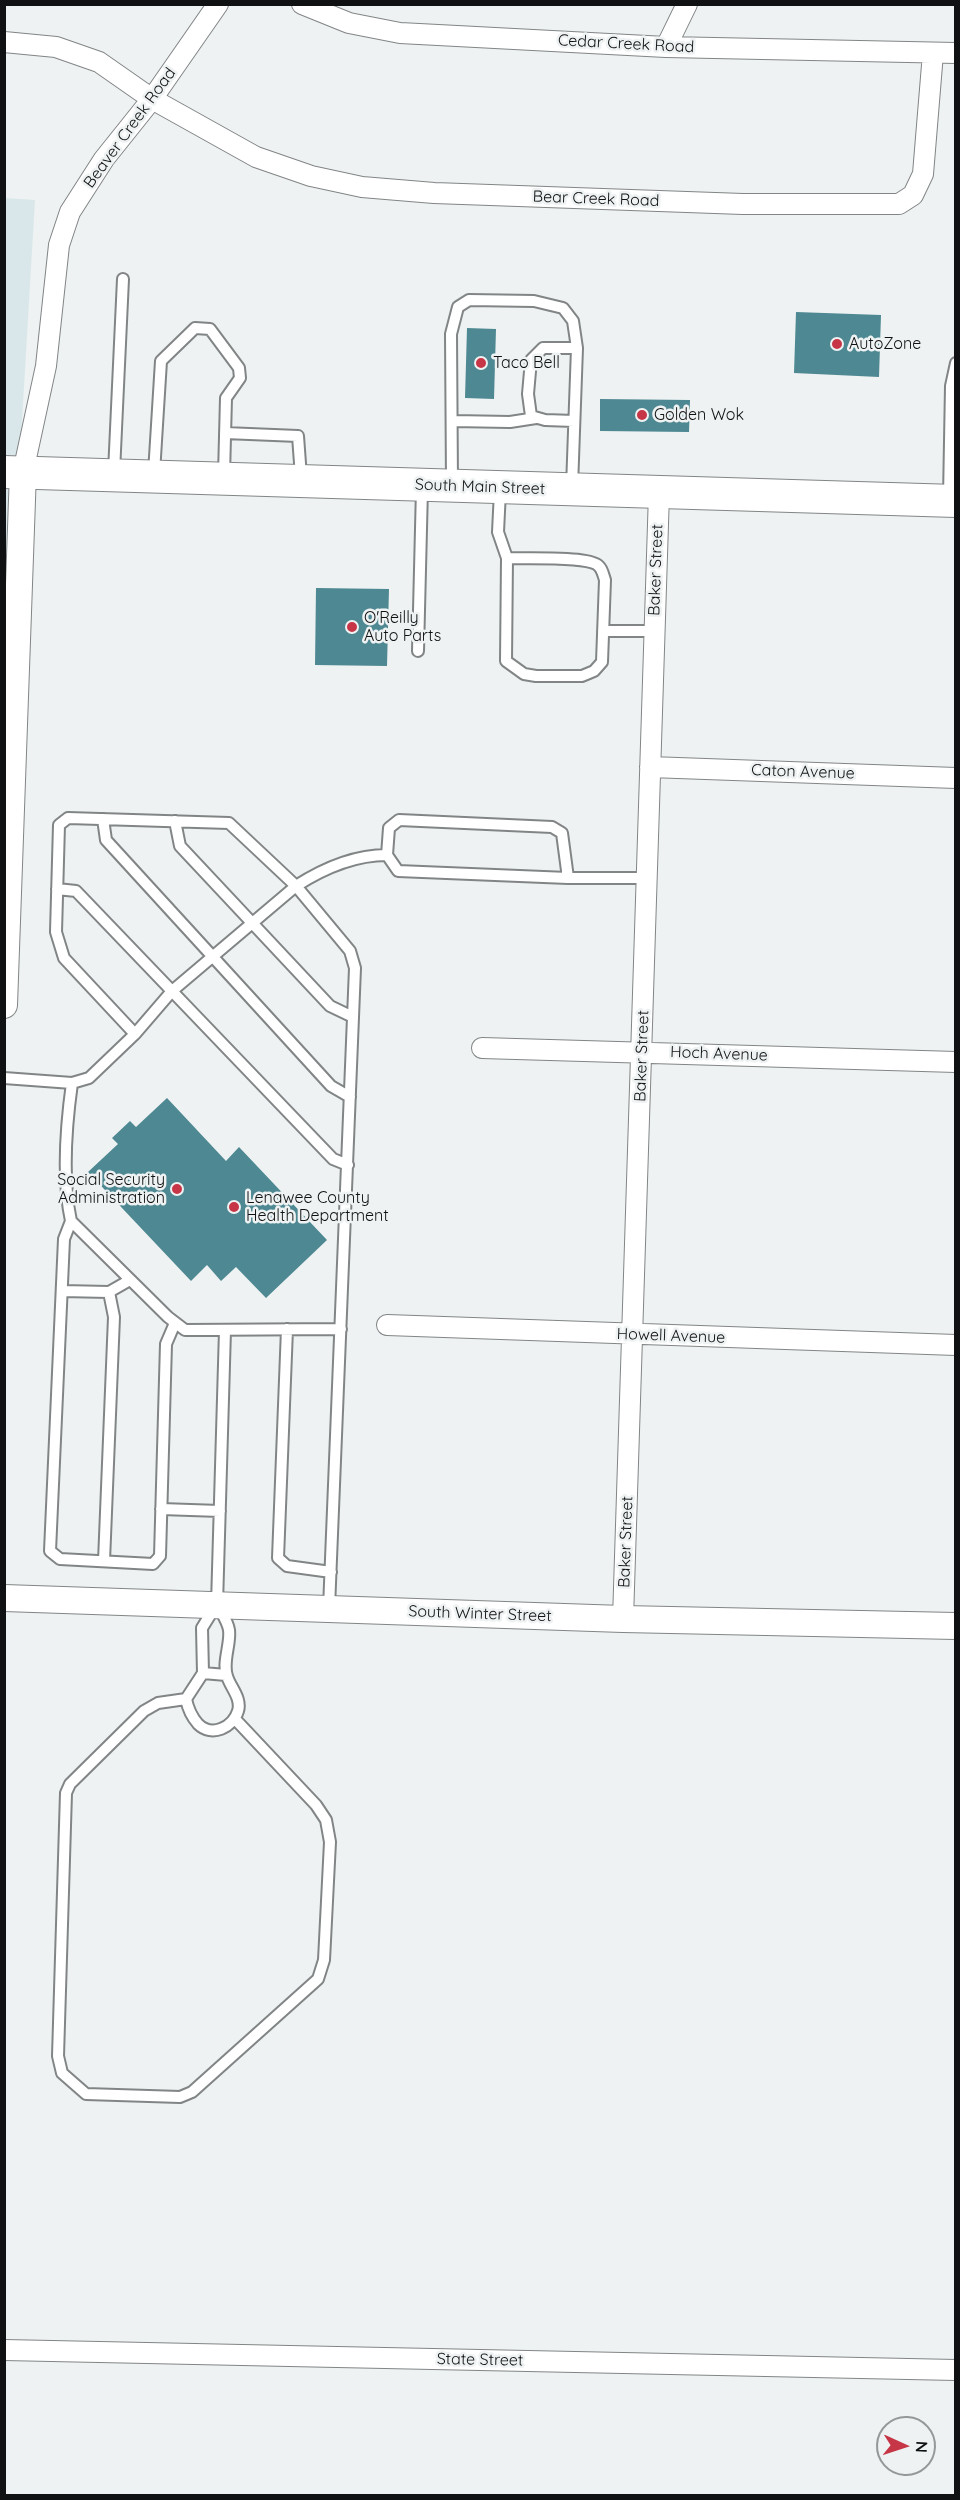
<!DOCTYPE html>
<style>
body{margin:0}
#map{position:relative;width:960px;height:2500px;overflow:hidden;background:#eef2f2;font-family:Quicksand,sans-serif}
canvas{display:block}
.frame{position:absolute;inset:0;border:6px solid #101112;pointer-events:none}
.north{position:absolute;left:876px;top:2416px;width:60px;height:60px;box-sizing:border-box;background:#eef2f2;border:2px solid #959898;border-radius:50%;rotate:93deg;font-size:16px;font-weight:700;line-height:24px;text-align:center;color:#101112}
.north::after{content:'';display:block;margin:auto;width:21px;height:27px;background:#c63647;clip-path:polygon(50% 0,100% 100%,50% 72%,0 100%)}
</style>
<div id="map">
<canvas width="960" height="2500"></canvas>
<div class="frame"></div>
<div class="north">N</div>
</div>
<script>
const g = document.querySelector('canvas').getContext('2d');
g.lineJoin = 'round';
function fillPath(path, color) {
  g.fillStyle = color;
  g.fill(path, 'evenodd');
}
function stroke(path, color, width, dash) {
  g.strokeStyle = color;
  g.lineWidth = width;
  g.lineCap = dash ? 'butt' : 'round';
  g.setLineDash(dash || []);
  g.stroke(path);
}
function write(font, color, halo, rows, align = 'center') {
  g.font = font + ' Quicksand,sans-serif';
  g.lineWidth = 5;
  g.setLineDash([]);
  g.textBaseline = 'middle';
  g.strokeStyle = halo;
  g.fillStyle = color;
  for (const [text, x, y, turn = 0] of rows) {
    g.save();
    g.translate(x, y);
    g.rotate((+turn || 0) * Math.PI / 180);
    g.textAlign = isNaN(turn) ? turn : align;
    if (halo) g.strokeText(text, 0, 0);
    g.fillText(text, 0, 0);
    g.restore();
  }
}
fillPath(new Path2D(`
 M5,198L35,200L5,710Z`), '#dae7ea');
fillPath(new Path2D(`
 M796,312L881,315L879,377L794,373Z
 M467,328L496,329L494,399L465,398Z
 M600,399L690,400L689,432L600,431Z
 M316,588L389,589L387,666L315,665Z
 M167,1098L226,1161L239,1147L327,1240L266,1298L236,1267L221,1281L207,1265L191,1281L88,1172L118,1144L112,1138L130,1121L136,1127Z`), '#4e8892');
const service = new Path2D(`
 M453,421L510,422L536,418
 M574,421L545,420L531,416L528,394L531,360L543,348H577
 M225,433L298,436L301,477
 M114,472L123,279
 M154,473L161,361L195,328L210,329L239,368L240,378L226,398L224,475
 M452,483L451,334L458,307L469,300L534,301L563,308L573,321L577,348L572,487
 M500,491L498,532L507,558L506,661L524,674L536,676H582L594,671L602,662L605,580C603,574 602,567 596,564C582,556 525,559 507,558
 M949,497L951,386L956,363
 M603,631H654
 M418,651L422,488
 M103,819L106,840L331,1086L350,1097
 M175,821L180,846L330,1006L353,1017
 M387,855L389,828L399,820L552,827L562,833L568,878
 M57,889L76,891L333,1159L348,1165
 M135,1034L64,958L56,932L59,825L68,818L229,823L296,886L350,951L355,968L329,1608
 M4,1078L72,1083L89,1078L135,1034L172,991L296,886C324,868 354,855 387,855L398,871L568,878H647
 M72,1083C66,1126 62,1179 71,1221L168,1317L185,1330L341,1329
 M71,1221L64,1239L50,1551L60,1559L153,1564L160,1556L166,1344L175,1323
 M62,1291L109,1292L130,1280
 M287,1329L278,1558L287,1566L331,1572
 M161,1509L220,1511
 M104,1561L114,1317L109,1292
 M215,1607L202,1628L203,1673L186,1699C188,1709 191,1716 198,1724C212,1738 233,1727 238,1711C242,1698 230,1687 227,1676C222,1662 231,1644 229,1630C228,1622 221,1612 217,1604L225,1330
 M203,1673L226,1675
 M186,1699L158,1703L144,1711L70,1784L66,1793L58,2056L62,2073L86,2094L180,2097L192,2092L318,1979L324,1960L330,1842L326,1820L316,1805L235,1719`);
const minor = new Path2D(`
 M302,4L349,23L400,33L666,47L956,53
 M4,42L56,47L99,62L152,99L256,157L311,176L362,187L434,193L743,204H899L913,195L923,174L933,53
 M666,47L687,4
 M23,472L46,366L59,245L70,212L104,159L152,99L218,4
 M650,767L956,778
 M482,1048L956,1062
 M387,1325L956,1345
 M623,1619L659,493
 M4,2350L956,2370`);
const tertiary = new Path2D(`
 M4,1005L23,472
 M4,1598L623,1619L956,1626`);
const primary = new Path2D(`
 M4,472L956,501`);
stroke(service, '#828586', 14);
stroke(minor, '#828586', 22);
stroke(tertiary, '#828586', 28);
stroke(primary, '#828586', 34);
stroke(service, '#fff', 10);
stroke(minor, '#fff', 20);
stroke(tertiary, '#fff', 26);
stroke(primary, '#fff', 32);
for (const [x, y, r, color] of [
 [837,344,6,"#c63647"],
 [481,363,6,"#c63647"],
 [642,415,6,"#c63647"],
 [352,627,6,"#c63647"],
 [177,1189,6,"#c63647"],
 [234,1207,6,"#c63647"]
]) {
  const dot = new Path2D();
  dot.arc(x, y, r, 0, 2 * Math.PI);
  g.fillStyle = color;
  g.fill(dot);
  stroke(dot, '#eef2f2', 2);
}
write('16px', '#101112', '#eef2f2', [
 ["Cedar Creek Road",626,44,3],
 ["Beaver Creek Road",130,128,-54],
 ["Bear Creek Road",596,199,2],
 ["South Main Street",480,487,2],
 ["Baker Street",656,570,-88],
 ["Caton Avenue",803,772,2],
 ["Hoch Avenue",719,1054,2],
 ["Baker Street",642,1056,-88],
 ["Howell Avenue",671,1336,2],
 ["Baker Street",626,1542,-88],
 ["South Winter Street",480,1614,2],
 ["State Street",480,2360,1]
]);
write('16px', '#101112', '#eef2f2', [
 ["AutoZone",849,344],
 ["Taco Bell",493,363],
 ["Golden Wok",654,415],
 ["O'Reilly",364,618],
 ["Auto Parts",364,636],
 ["Social Security",165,1180,"right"],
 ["Administration",165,1198,"right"],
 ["Lenawee County",246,1198],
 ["Health Department",246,1216]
], 'left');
</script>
